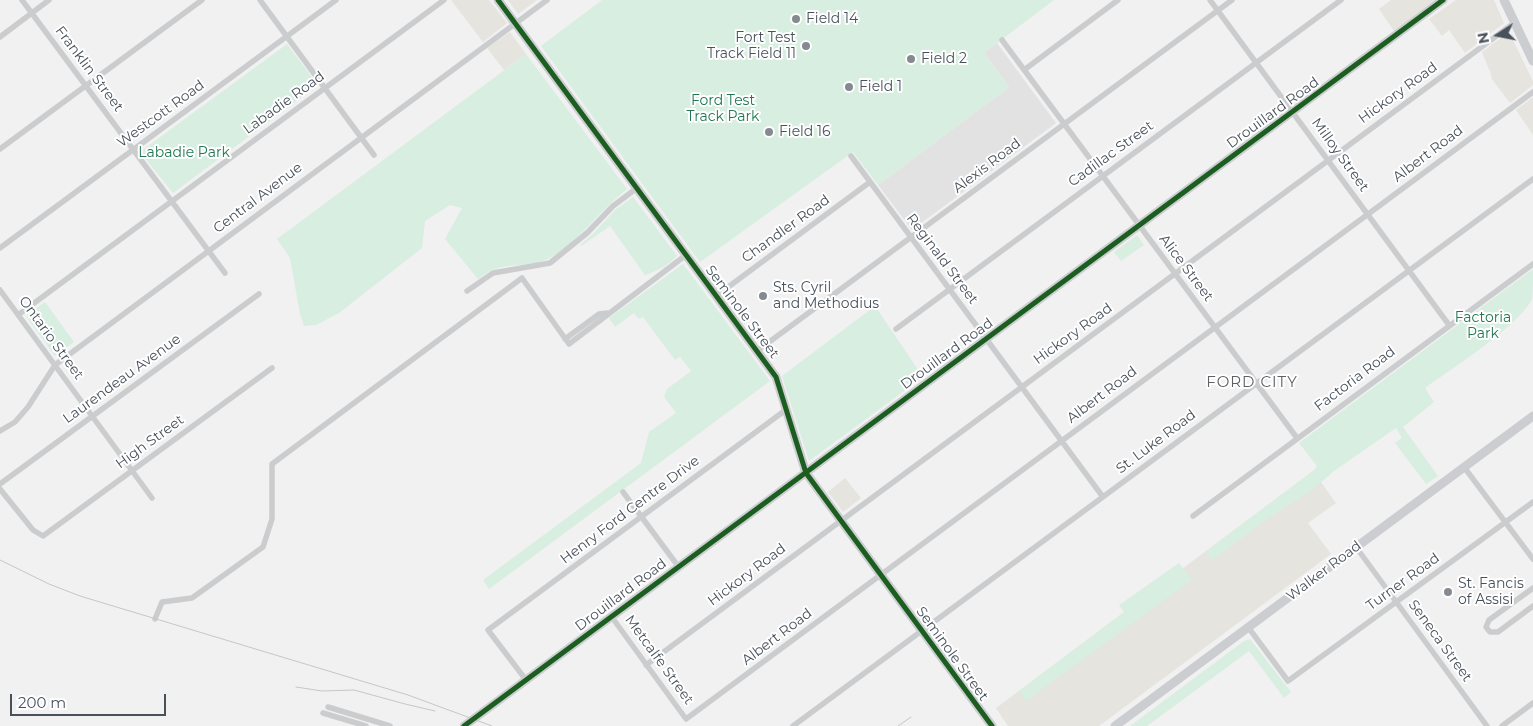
<!DOCTYPE html>
<style>
body{margin:0}
#map{position:relative;width:1533px;height:726px;overflow:hidden;background:#f1f1f1;font-family:Montserrat,sans-serif}
canvas{display:block}
.north{position:absolute;left:1473px;top:10px;width:50px;height:50px;-webkit-text-stroke:4px #fff;paint-order:stroke;rotate:259deg;font-size:14px;font-weight:700;line-height:20px;text-align:center;color:#49525c}
.north::after{content:'';display:block;margin:auto;width:18px;height:22px;background:#49525c;clip-path:polygon(50% 0,100% 100%,50% 72%,0 100%)}
.scale{position:absolute;left:10px;top:694px;width:156px;height:22px;box-sizing:border-box;border:2px solid #49525c;border-top:0;padding-left:6px;font-size:15px;line-height:18px;white-space:nowrap;color:#49525c;-webkit-text-stroke:4px #fff;paint-order:stroke}
</style>
<div id="map">
<canvas width="1533" height="726"></canvas>
<div class="north">N</div>
<div class="scale">200 m</div>
</div>
<script>
const g = document.querySelector('canvas').getContext('2d');
g.lineJoin = 'round';
function fillPath(path, color) {
  g.fillStyle = color;
  g.fill(path, 'evenodd');
}
function stroke(path, color, width, dash) {
  g.strokeStyle = color;
  g.lineWidth = width;
  g.lineCap = dash ? 'butt' : 'round';
  g.setLineDash(dash || []);
  g.stroke(path);
}
function write(font, color, halo, rows, align = 'center') {
  g.font = font + ' Montserrat,sans-serif';
  g.lineWidth = 4;
  g.setLineDash([]);
  g.textBaseline = 'middle';
  g.strokeStyle = halo;
  g.fillStyle = color;
  for (const [text, x, y, turn = 0] of rows) {
    g.save();
    g.translate(x, y);
    g.rotate((+turn || 0) * Math.PI / 180);
    g.textAlign = isNaN(turn) ? turn : align;
    if (halo) g.strokeText(text, 0, 0);
    g.fillText(text, 0, 0);
    g.restore();
  }
}
fillPath(new Path2D(`
 M451,0H489L507,23L483,42Z
 M508,0H537L518,14Z
 M1391,0H1437L1394,31L1379,9Z
 M1456,0H1494L1504,23L1465,53L1449,30L1442,36L1429,19Z
 M510,32L526,54L504,70L487,48Z
 M1509,32L1533,81V85L1510,103L1491,78L1492,77L1482,52Z
 M1533,97V135L1516,110Z
 M1313,471L1336,503L1308,523L1331,554L1099,726H1008L996,708Z
 M845,478L861,498L843,512L828,492Z`), '#e5e4df');
fillPath(new Path2D(`
 M997,43L1056,123L912,230L878,185L1009,87L984,53Z`), '#e3e2e2');
fillPath(new Path2D(`
 M602,0H1054L984,53L1009,87L878,185L853,152L700,262L541,46Z
 M287,44L318,85L173,193L140,152Z
 M526,54L627,189C601,209 577,244 548,259C532,267 512,263 495,269C489,271 483,276 478,279L445,239L462,208L450,205L425,221L422,248L339,313L316,325L304,326L300,314L290,258L277,239Z
 M633,197L677,256C668,265 658,271 645,275L610,226L581,246L580,245L593,234L615,210Z
 M1137,235L1144,245L1121,261L1114,252Z
 M683,264L770,381L489,589L483,580L641,463L649,432L676,413L664,397L667,389L691,371L680,357L675,360L643,317L639,319L634,313L615,327L609,318Z
 M1533,269C1533,277 1533,292 1532,299C1520,325 1450,370 1425,388L1434,402L1403,427L1438,476L1426,484L1395,443L1402,438L1396,428L1334,471L1312,490L1266,520L1213,560L1205,552L1313,471L1317,466L1299,443Z
 M45,302L74,342L55,356L26,316Z
 M875,306L923,377L809,461L782,376Z
 M1179,563L1192,580L1026,701L1019,691L1124,612L1119,605Z
 M1250,639L1291,692L1284,698L1249,651L1147,726H1130L1244,641Z`), '#d7eee1');
stroke(new Path2D(`
 M22,0L225,273
 M260,0L374,155
 M1210,0L1449,325
 M0,37L49,0
 M1002,40L1297,438
 M1024,70L1118,0
 M0,149L202,0
 M851,156L1103,497
 M0,248L336,0
 M0,290L152,498
 M467,291L493,273L550,263L587,233L613,206L637,188
 M716,296L870,182
 M18,315L444,0
 M896,329L1341,0
 M565,339L599,314L607,313
 M757,351L1232,0
 M0,431L15,422L28,407L55,365L547,0
 M1464,467L1533,559
 M0,484L259,294
 M0,489L33,530L43,536L272,368
 M623,492L678,566
 M1193,516L1533,264
 M1356,547L1487,726
 M1533,588L1489,620L1486,627L1490,632H1498L1533,606
 M611,616L686,719L1533,92
 M155,619L162,602L192,598L263,547L272,519V464L522,278L569,344L686,255
 M1248,627L1288,681L1533,502
 M646,665L1514,23
 M526,680L488,630L787,409
 M328,707L390,726
 M323,713L366,726
 M793,726L1533,179
 M1502,726L1533,703`), '#cbccce', 5.5);
stroke(new Path2D(`
 M498,0L776,377L806,473L992,726
 M1504,0L1533,61
 M464,726L1443,0
 M1115,726L1533,416`), '#cbcdd0', 9);
stroke(new Path2D(`
 M0,560L49,584L80,596L408,695L492,726
 M296,687L322,691L354,690L405,704L435,711
 M898,726L911,717`), '#c6c6c8', 1);
stroke(new Path2D(`
 M498,0L776,377L806,473L992,726
 M464,726L1443,0`), '#1b5e20', 5);
for (const [x, y, r, color] of [
 [796,19,5,"#848a90"],
 [806,46,5,"#848a90"],
 [911,59,5,"#848a90"],
 [849,87,5,"#848a90"],
 [769,132,5,"#848a90"],
 [763,296,5,"#848a90"],
 [1448,592,5,"#848a90"]
]) {
  const dot = new Path2D();
  dot.arc(x, y, r, 0, 2 * Math.PI);
  g.fillStyle = color;
  g.fill(dot);
  stroke(dot, '#fff', 2);
}
write('14px', '#49525c', '#fff', [
 ["Field 14",806,19],
 ["Fort Test",796,38,"right"],
 ["Track Field 11",796,54,"right"],
 ["Field 2",921,59],
 ["Field 1",859,87],
 ["Field 16",779,132],
 ["Sts. Cyril",773,288],
 ["and Methodius",773,304],
 ["St. Fancis",1458,584],
 ["of Assisi",1458,600]
], 'left');
write('14px', '#49525c', '#fff', [
 ["Franklin Street",89,69,53],
 ["Hickory Road",1398,93,-36],
 ["Labadie Road",284,103,-36],
 ["Drouillard Road",1273,113,-36],
 ["Westcott Road",161,114,-36],
 ["Cadillac Street",1111,154,-36],
 ["Albert Road",1428,154,-37],
 ["Milloy Street",1340,155,54],
 ["Alexis Road",987,166,-37],
 ["Central Avenue",258,198,-37],
 ["Chandler Road",786,229,-36],
 ["Reginald Street",942,259,53],
 ["Alice Street",1186,268,53],
 ["Seminole Street",742,312,53],
 ["Hickory Road",1073,334,-36],
 ["Ontario Street",51,338,54],
 ["Drouillard Road",947,354,-36],
 ["Laurendeau Avenue",122,379,-36],
 ["Factoria Road",1355,379,-37],
 ["Albert Road",1102,395,-37],
 ["High Street",150,442,-36],
 ["St. Luke Road",1156,442,-37],
 ["Henry Ford Centre Drive",630,510,-37],
 ["Walker Road",1324,571,-37],
 ["Hickory Road",747,575,-37],
 ["Turner Road",1403,582,-36],
 ["Drouillard Road",621,595,-37],
 ["Albert Road",777,637,-37],
 ["Seneca Street",1440,641,54],
 ["Seminole Street",952,654,54],
 ["Metcalfe Street",659,660,54]
]);
write('14px', '#1f784f', '#fff', [
 ["Ford Test",723,101],
 ["Track Park",723,117],
 ["Labadie Park",184,153],
 ["Factoria",1483,318],
 ["Park",1483,334]
]);
g.letterSpacing = '1px';
write('15px', '#5d6064', '#fff', [
 ["FORD CITY",1252,383]
]);
g.letterSpacing = '0px';
</script>
